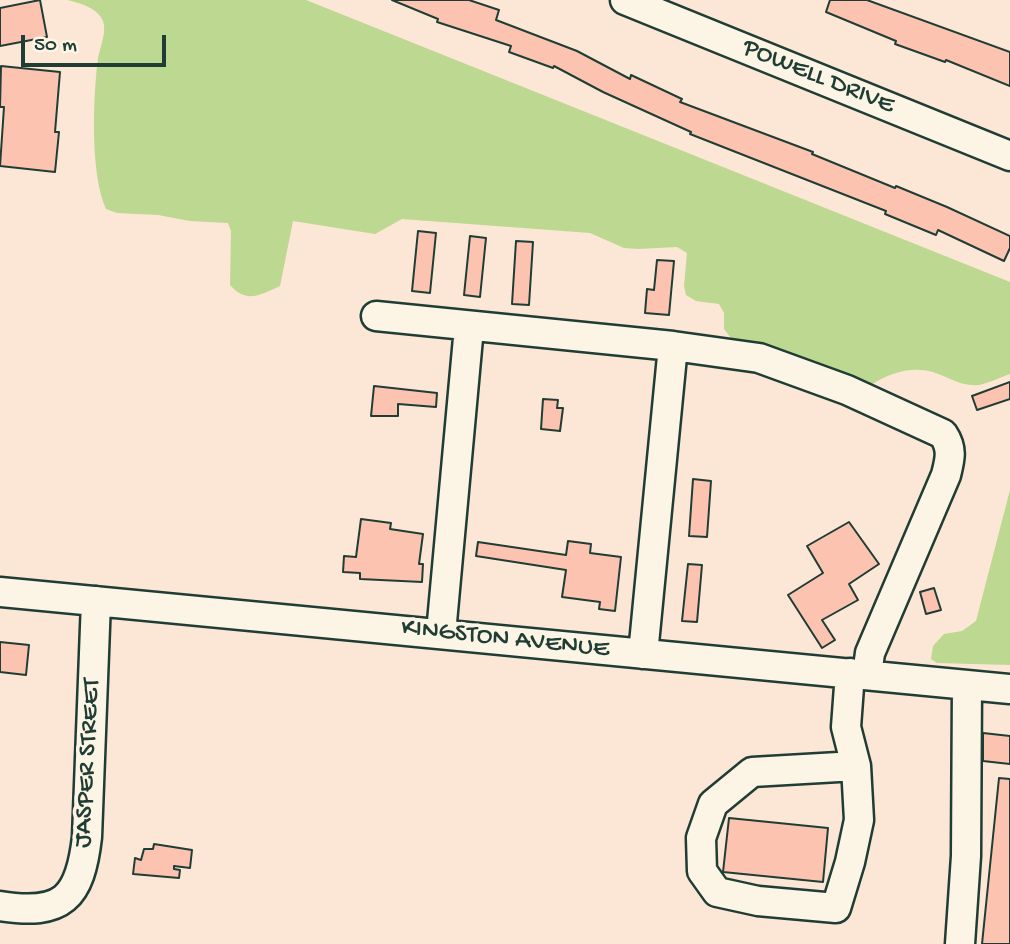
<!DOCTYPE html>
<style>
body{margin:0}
#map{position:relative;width:1010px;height:944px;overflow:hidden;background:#fce6d5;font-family:"Gochi Hand",sans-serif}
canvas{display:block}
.scale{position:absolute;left:21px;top:35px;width:145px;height:32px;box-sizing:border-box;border:4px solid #1f3d34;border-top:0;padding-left:9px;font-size:21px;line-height:24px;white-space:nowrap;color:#1f3d34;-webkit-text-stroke:5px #fcf5e5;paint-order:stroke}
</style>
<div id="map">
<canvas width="1010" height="944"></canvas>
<div class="scale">50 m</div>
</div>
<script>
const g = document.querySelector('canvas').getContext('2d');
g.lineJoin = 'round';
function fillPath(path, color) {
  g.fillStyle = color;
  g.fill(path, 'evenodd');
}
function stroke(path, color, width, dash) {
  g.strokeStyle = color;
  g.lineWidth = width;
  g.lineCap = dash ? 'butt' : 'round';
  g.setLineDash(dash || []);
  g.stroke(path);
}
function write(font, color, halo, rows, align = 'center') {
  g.font = font + ' "Gochi Hand",sans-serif';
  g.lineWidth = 7;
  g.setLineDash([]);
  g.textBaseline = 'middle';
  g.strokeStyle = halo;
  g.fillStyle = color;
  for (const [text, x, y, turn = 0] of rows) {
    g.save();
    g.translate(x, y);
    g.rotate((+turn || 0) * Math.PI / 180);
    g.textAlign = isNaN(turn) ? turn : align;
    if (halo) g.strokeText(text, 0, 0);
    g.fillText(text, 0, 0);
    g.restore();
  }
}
fillPath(new Path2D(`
 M67,0H306L1010,282V374C1001,377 989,383 979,385C961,387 949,377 933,372C911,366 889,373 871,385L847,380L734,342L724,329V313L719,304L696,301L686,295L684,286L687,253L677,247L638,249L624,248L590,233L402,219L375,234L293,221L280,286C260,295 247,304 230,285L231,231L228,223L190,221L158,215L117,213L106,209C90,174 93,97 98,58C100,47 107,32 103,21C98,8 80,3 67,0Z
 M1010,490V665L937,663L931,659L933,646L944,634L962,631L976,621Z`), '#bdd890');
const building = new Path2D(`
 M40,0L47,37L0,46V8Z
 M392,0H469L499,10L496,20L577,51L630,79L631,75L682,99L680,102L813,152L812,154L895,188L896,186L947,207L1010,236V248L1004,261L938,230L936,235L885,214L886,211L690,134L691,132L603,92L554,66L553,68L509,52L511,46L437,22L438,19Z
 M830,0H867L1010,52V86L946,60L945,62L895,44L896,41L826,12Z
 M1,66L60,72L55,132H59L55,172L0,166L4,107H0Z
 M418,231L436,233L430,293L412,291Z
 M470,236L486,238L480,297L464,295Z
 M516,241L533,242L529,305L512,304Z
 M657,260L674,261L669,315L645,313L647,289L654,290Z
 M1010,382V399L977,410L972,396Z
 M374,386L437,393L436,407L398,404V416H371Z
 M543,399L558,400L557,408H563L560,431L541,429Z
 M693,479L711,481L707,537L689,536Z
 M361,519L391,523L390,529L423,534L419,564H423L422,582L360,579V573L343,572L344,556L356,557Z
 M849,522L879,564L849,584L858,600L822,620L835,640L822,648L788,595L823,573L807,546Z
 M568,541L591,544L590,553L621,557L615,611L599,609L600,602L562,597L566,570L476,556L478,542L566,555Z
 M688,564L702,565L697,622L682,621Z
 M934,588L941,610L926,614L920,592Z
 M0,642L29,645L26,675L0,672Z
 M983,733L1010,736V764L983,761Z
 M999,778L1010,779V944H982Z
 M729,818L828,828L823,882L723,872Z
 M154,844L192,850L190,868L174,866V869L180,870L179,878L133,874L135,858L141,860L144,849H153Z`);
fillPath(building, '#fbc3b0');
stroke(building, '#1f3d34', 2);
const minor = new Path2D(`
 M625,0L1010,156
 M376,316L673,346L759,358L847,390L943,434C953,449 950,459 946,475L870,653L867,675
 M0,592L1010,689
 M441,633L469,327
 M643,654L673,346
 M850,673L846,727L856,766L859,820L850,862L836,908L758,901L717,892L702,871L701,838L713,804L752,772L856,766
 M0,906C63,916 80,898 87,837L96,601
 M960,944L966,856L967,685`);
stroke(minor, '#1f3d34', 33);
stroke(minor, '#fcf5e5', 28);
write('26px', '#1f3d34', '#fcf5e5', [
 ["POWELL DRIVE",818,78,22],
 ["KINGSTON AVENUE",505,640,6],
 ["JASPER STREET",89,763,-87]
]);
</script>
